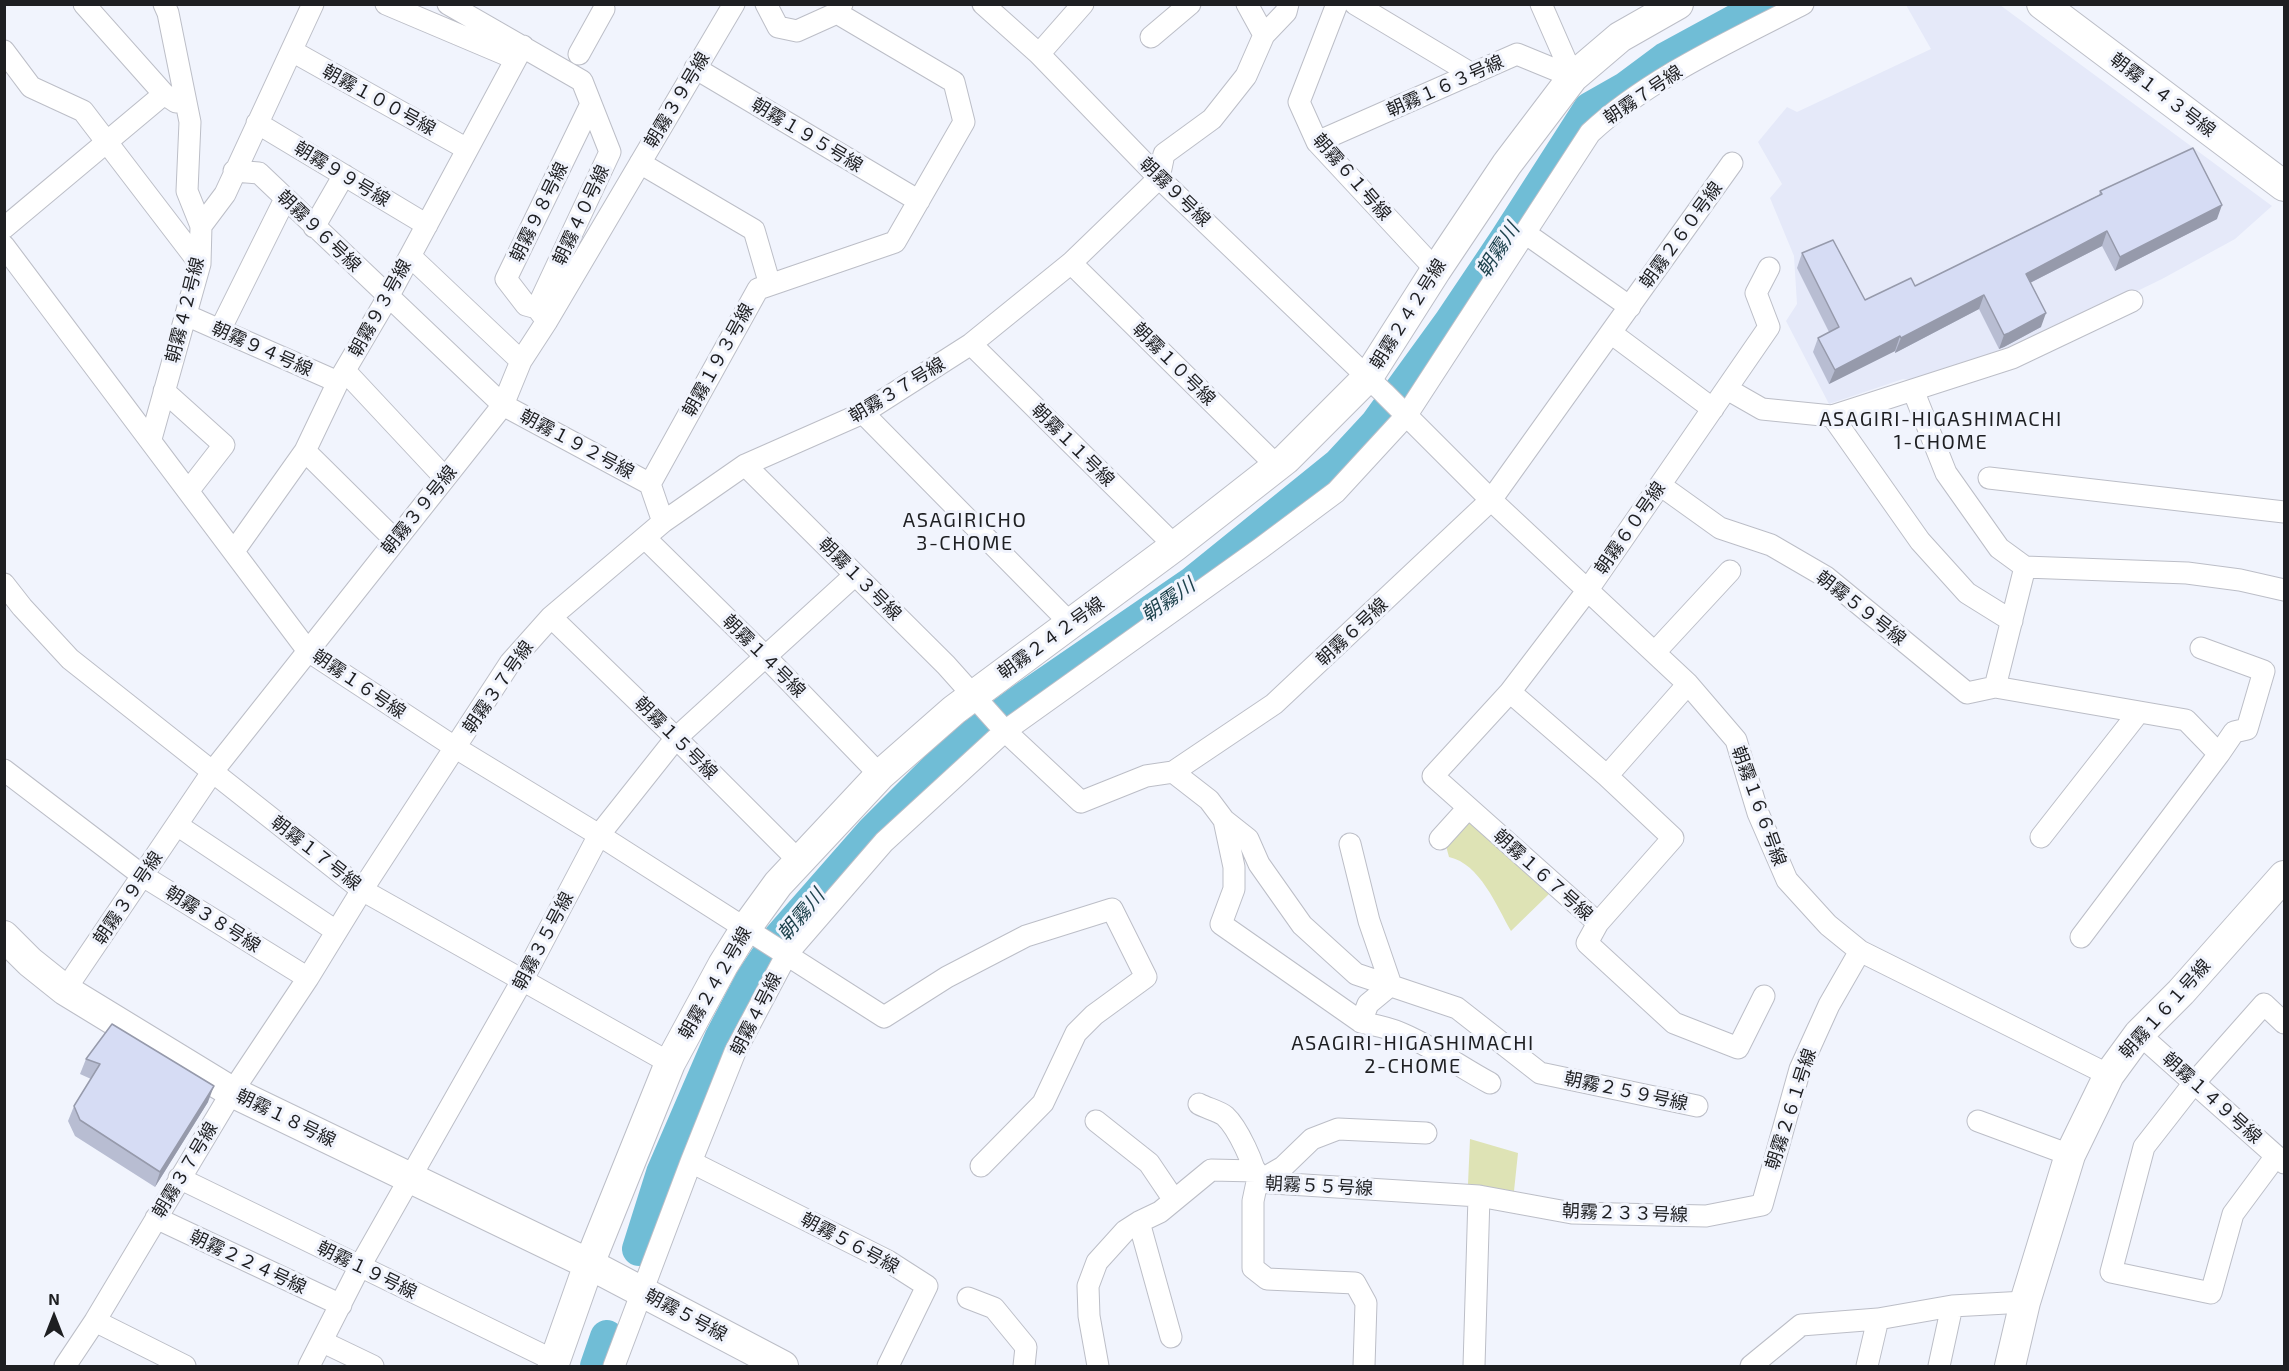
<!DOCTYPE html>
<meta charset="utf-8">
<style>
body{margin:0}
#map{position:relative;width:2289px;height:1371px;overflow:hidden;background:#f1f4fd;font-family:"Exo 2",sans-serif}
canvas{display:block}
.frame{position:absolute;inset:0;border:6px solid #1e1f22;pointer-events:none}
.north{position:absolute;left:24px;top:1287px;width:60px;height:60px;-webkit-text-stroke:4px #f1f4fd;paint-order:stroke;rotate:0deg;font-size:16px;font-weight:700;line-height:24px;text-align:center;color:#1e1f22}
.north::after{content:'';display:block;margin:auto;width:21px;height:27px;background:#1e1f22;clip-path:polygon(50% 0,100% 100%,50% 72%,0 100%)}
</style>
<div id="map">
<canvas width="2289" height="1371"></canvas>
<div class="frame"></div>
<div class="north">N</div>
</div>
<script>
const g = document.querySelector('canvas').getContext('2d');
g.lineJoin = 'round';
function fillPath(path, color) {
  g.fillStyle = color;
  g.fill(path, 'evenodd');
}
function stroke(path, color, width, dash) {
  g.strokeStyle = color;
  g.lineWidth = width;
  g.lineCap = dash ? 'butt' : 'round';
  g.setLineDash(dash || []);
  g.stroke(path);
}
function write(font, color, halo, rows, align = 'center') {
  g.font = font + ' "Exo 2","Noto Sans JP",sans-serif';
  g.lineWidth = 6;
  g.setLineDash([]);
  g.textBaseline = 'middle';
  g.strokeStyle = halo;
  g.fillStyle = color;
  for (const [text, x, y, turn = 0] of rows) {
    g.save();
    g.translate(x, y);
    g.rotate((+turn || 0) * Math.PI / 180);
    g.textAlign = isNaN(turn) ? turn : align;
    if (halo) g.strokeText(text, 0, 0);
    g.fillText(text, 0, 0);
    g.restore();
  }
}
fillPath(new Path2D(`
 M1906,5H2000L2272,206L2235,239L2162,279L2014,351L1918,381L1903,379L1829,404L1786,321L1797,304L1794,256L1770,198L1782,184L1758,142L1787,107L1797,112L1931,49Z`), '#e5e9f9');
fillPath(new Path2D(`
 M1468,821L1549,894L1511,931C1496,905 1480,864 1449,857L1446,846Z
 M1470,1139L1518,1153L1514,1191L1468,1184Z`), '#dee3b5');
stroke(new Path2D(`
 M639,1249L663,1173L721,1039L752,980L780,938L873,832L957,748L1024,699L1193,583L1339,465L1377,424L1451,322L1506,240L1590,109L1627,88L1666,59L1767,4
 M597,1366L607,1337`), '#70bdd6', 34);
const street = new Path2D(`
 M84,4L164,94L176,102
 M386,4L516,59
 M448,4L582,81L610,152L537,308L547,321
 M766,4L778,27L797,31L837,13L842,4
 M983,4L1039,54L1159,178L1384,393L1491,500L1688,684L1736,740L1758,813L1787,880L1828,925L1860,951L2109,1075
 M1337,4L1299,102L1317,142L1436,270
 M1355,4L1472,74
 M1541,4L1573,77
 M1264,35L1286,12L1288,4
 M1151,37L1190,4
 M4,51L31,87L83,111L200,264
 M292,51L467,149
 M579,54L604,9
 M1039,54L1083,4
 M695,68L919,201
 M257,123L427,225
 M1317,142L1517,54L1573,77
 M640,163L754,230L770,285
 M234,171L259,173L503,405L650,484
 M201,226L225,194L313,4
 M314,227L344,175
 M4,228L164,94
 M1525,233L1630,307
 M4,246L308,651L456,748L599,835L884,1017L947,977L1026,936L1112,909L1146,977L1094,1015L1076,1033L1043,1103L981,1166
 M410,256L521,361
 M1071,263L1277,466
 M537,308L526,305L506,279L590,106
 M186,315L338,382
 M220,330L285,199
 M1611,333L1713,409
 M971,344L1175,546
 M345,371L445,478
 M1727,389L1762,409L1832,416L2012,358L2132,301
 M1913,390L1946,473L1999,548L2025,567L2187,573L2240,580L2284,590
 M164,391L224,445L189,490
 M863,413L1071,624
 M1832,416L1920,541L1967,593L2012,621
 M151,439L200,264L201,226L187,191L190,122L168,13L164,4
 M305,451L395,540
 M745,465L946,665L1005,731L1081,802L1146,776L1173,772L1274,704L1491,500L1732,163
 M1989,478L2284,512
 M1660,485L1720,528L1771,545L1826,577L1967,693L1995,687L2186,720L2219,754L2081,937
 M663,522L650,484L758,289L895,242L964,122L954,82L837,13
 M645,538L765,656L880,775
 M234,551L305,451L338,382L388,297L523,46
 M4,584L22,607L70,659L362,890L670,1063
 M551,617L676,738L799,861
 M2201,648L2264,671L2247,729L2234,732L2219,754
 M1655,652L1730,571
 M1995,687L2025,567
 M1510,692L1607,776L1673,838L1598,923L1433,776L1510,692L1587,591L1769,327L1756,293L1769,268
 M4,770L143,876L308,978
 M1173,772L1209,800L1224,820L1248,839L1259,864L1302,925L1356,974L1457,1008L1540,1073L1697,1106
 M1607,776L1688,684
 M1224,820L1234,867V889L1221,924L1361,1022L1368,1004L1391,985L1369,921L1350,844
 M177,825L336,931
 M2041,837L2139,712
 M1440,839L1468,808
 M1598,923L1587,943L1674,1023L1738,1048L1764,996
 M65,990L213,771L503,405L521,361L547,321L734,4
 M1361,1022C1373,1025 1387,1027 1398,1032C1429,1044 1460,1067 1490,1083
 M2139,1034L2284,1163
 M1199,1104C1206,1108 1219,1111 1225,1116C1238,1128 1255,1165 1257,1182L1283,1167L1312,1139L1338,1129L1426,1133
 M1096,1121L1149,1163L1174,1200
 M1978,1121L2070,1155
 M2276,1156L2233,1214L2211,1293L2111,1272L2144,1147L2194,1083L2264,1004L2284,1023
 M691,1162L888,1261L927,1286L888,1366
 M179,1178L555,1361
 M156,1218L341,1305
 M1139,1222L1171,1337
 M968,1298L994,1308L1026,1347L1024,1366
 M95,1321L185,1366
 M323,1342L373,1366
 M65,1366L95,1321L232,1092L308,978L362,890L510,663L551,617L663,522L745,465L863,413L971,344L1071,263L1159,178L1164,154L1212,119L1246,76L1264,35L1247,4
 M309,1366L360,1266L523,979L599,835L676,738L855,575
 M614,1366L691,1162L735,1052L787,954L884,842L1005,731L1261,548L1336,492L1406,416L1590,133C1649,78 1732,41 1803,4
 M1098,1366L1089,1316L1088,1286L1097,1262L1125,1231L1139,1222L1160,1212L1211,1170L1256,1171
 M1364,1366L1366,1303L1355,1283L1267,1279L1253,1268V1201L1257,1182L1479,1196
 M1474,1366L1479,1196L1572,1213L1706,1216L1762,1205L1800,1069L1829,1005L1860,951
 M1751,1366L1801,1325L1878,1319
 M1867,1366L1878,1319L1952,1306L2025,1302
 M1939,1366L1952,1306`);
const secondary = new Path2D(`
 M2042,4L2284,186
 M4,936L30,962L65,990L232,1092L589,1264L783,1366
 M553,1366L589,1264L670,1063L723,965L746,928L778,884L880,775L954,710L1175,546L1286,459L1368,377L1436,270L1507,164L1573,77L1620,37L1678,4
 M2010,1366L2025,1302L2070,1155L2109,1075L2139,1034L2181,992L2284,876`);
stroke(street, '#bcbec7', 23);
stroke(secondary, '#bcbec7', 32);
stroke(street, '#fff', 21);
stroke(secondary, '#fff', 30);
fillPath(new Path2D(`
 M2100,191L2217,219L2115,271L2102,246L2030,283L2041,327L2004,347L1999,349L1979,309L1895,353V351L1829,384L1813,352L1818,338L1829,332L1797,268L1802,253L1865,300L1915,286L2099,195Z
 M86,1059L208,1102L155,1187L75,1136L68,1121L74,1106L91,1079L80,1074Z`), '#b8bdd2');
fillPath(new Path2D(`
 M2222,205L2217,219L2115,271L2120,257Z
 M2107,231L2102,246L2020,288L2026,274Z
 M1984,295L1979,309L1895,353L1901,338Z
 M2046,313L2041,327L2004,347L1999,349L2004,335Z
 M1900,336L1895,351L1829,384L1835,370Z
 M214,1086L208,1102L155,1187L160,1172Z`), '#969aab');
const building = new Path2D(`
 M2193,148L2222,205L2120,257L2107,231L2026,274L2046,313L2009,333L2004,335L1984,295L1901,338L1900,336L1835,370L1818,338L1839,327L1802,253L1833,240L1865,300L1911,278L1915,286L2102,194L2100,191Z
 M112,1024L214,1086L160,1172L80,1120L74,1106L100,1064L86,1059Z`);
fillPath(building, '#d6dcf4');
stroke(building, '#969aab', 1.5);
write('18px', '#1e1f22', '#f1f4fd', [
 ["朝霧１６３号線",1445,86,-24],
 ["朝霧７号線",1643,95,-34],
 ["朝霧１４３号線",2163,95,37],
 ["朝霧１００号線",379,100,29],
 ["朝霧３９号線",677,100,-59],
 ["朝霧１９５号線",807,135,31],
 ["朝霧９９号線",342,174,31],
 ["朝霧６１号線",1352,177,49],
 ["朝霧９号線",1175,192,44],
 ["朝霧９８号線",539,212,-64],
 ["朝霧４０号線",581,215,-65],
 ["朝霧９６号線",319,231,44],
 ["朝霧２６０号線",1681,235,-54],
 ["朝霧９３号線",380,308,-61],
 ["朝霧４２号線",185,310,-76],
 ["朝霧２４２号線",1408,314,-58],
 ["朝霧９４号線",262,349,24],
 ["朝霧１９３号線",718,360,-61],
 ["朝霧１０号線",1174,364,45],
 ["朝霧３７号線",897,390,-31],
 ["朝霧１９２号線",577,444,28],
 ["朝霧１１号線",1073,445,45],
 ["朝霧３９号線",419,510,-51],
 ["朝霧６０号線",1630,528,-55],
 ["朝霧１３号線",860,579,45],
 ["朝霧５９号線",1861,608,38],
 ["朝霧６号線",1352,632,-43],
 ["朝霧２４２号線",1051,638,-36],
 ["朝霧１４号線",764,656,45],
 ["朝霧１６号線",359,684,34],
 ["朝霧３７号線",498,687,-55],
 ["朝霧１５号線",676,738,45],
 ["朝霧１６６号線",1759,806,70],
 ["朝霧１７号線",316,853,38],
 ["朝霧１６７号線",1543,875,42],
 ["朝霧３９号線",128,898,-56],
 ["朝霧３８号線",213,919,32],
 ["朝霧３５号線",543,941,-62],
 ["朝霧２４２号線",715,983,-60],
 ["朝霧１６１号線",2165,1009,-48],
 ["朝霧４号線",756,1014,-63],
 ["朝霧２５９号線",1626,1091,12],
 ["朝霧１４９号線",2212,1098,42],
 ["朝霧２６１号線",1791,1109,-72],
 ["朝霧１８号線",286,1118,26],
 ["朝霧３７号線",185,1170,-59],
 ["朝霧５５号線",1319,1186,3],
 ["朝霧２３３号線",1625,1213,2],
 ["朝霧５６号線",850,1243,28],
 ["朝霧２２４号線",248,1262,25],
 ["朝霧１９号線",367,1270,26],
 ["朝霧５号線",686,1315,28]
]);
write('italic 20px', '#1f434e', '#f1f4fd', [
 ["朝霧川",1498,250,-57],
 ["朝霧川",1168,600,-35],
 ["朝霧川",801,915,-50]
]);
g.letterSpacing = '1.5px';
write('20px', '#1e1f22', '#f1f4fd', [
 ["ASAGIRI-HIGASHIMACHI",1941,419],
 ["1-CHOME",1941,442],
 ["ASAGIRICHO",965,520],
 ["3-CHOME",965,543],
 ["ASAGIRI-HIGASHIMACHI",1413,1043],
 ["2-CHOME",1413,1066]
]);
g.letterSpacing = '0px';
</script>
